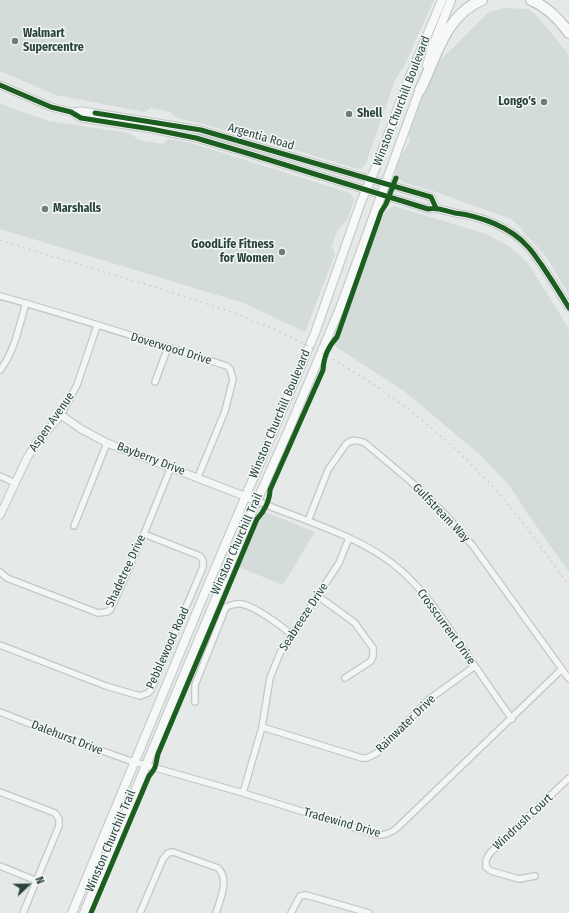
<!DOCTYPE html>
<style>
body{margin:0}
#map{position:relative;width:569px;height:913px;overflow:hidden;background:#e5e9e8;font-family:"Fira Sans Condensed",sans-serif}
canvas{display:block}
.north{position:absolute;left:8px;top:865px;width:40px;height:40px;-webkit-text-stroke:3px #f3f8f7;paint-order:stroke;rotate:68deg;font-size:11px;font-weight:700;line-height:16px;text-align:center;color:#2a443d}
.north::after{content:'';display:block;margin:auto;width:14px;height:18px;background:#2a443d;clip-path:polygon(50% 0,100% 100%,50% 72%,0 100%)}
</style>
<div id="map">
<canvas width="569" height="913"></canvas>
<div class="north">N</div>
</div>
<script>
const g = document.querySelector('canvas').getContext('2d');
g.lineJoin = 'round';
function fillPath(path, color) {
  g.fillStyle = color;
  g.fill(path, 'evenodd');
}
function stroke(path, color, width, dash) {
  g.strokeStyle = color;
  g.lineWidth = width;
  g.lineCap = dash ? 'butt' : 'round';
  g.setLineDash(dash || []);
  g.stroke(path);
}
function write(font, color, halo, rows, align = 'center') {
  g.font = font + ' "Fira Sans Condensed",sans-serif';
  g.lineWidth = 3;
  g.setLineDash([]);
  g.textBaseline = 'middle';
  g.strokeStyle = halo;
  g.fillStyle = color;
  for (const [text, x, y, turn = 0] of rows) {
    g.save();
    g.translate(x, y);
    g.rotate((+turn || 0) * Math.PI / 180);
    g.textAlign = isNaN(turn) ? turn : align;
    if (halo) g.strokeText(text, 0, 0);
    g.fillText(text, 0, 0);
    g.restore();
  }
}
fillPath(new Path2D(`
 M0,0H434L405,64L395,80L366,163L363,167L358,169L262,140L244,136L199,123L176,118L170,112L151,108L145,112L56,95L0,71Z
 M504,8L528,9L536,15L566,51L569,58V295L545,255L522,231V229L511,219L436,192L403,182L397,177L396,173V167L398,162L410,141L408,136L433,67L489,12Z
 M0,103L14,109L49,121L129,133L139,140L162,144L168,139L191,143L350,193L354,198V200L348,219L337,231L332,246L335,254L305,332L244,303L0,229Z
 M394,206L486,234L510,247L525,260L531,268L569,329V572L525,510L510,486L478,453L404,391L335,346L382,216L387,210Z
 M265,512L315,532L283,585L238,567L258,520Z`), '#d3dcd9');
const minor = new Path2D(`
 M0,296C76,317 151,342 227,366L230,369L233,379L225,411L198,477
 M0,370C15,351 19,326 26,303
 M155,382L168,347
 M61,415L77,385L97,326
 M0,476L15,483
 M257,501C299,519 344,531 382,556C416,578 437,611 460,644C477,669 494,694 512,719
 M308,521L328,470L346,444C352,439 357,440 365,443L409,480L442,511L473,546L569,679
 M74,526L107,443
 M0,572L7,578L98,613L107,612L111,609L144,534L171,467
 M318,596L355,623L362,633L373,648V656L371,661L345,678
 M0,645L106,686L140,696L148,693L151,690L203,567V561L200,556L144,534
 M195,702V685L226,607C231,605 236,603 242,604C256,607 280,625 291,634
 M0,712L74,741L128,760L243,793L378,835C386,835 391,833 397,828L562,669
 M262,727L362,758H367L377,753L428,700L475,666
 M0,792L55,813L59,819V826L23,913
 M243,793L262,727L270,678L280,653L339,563L349,538
 M0,866L37,881
 M535,876L519,879L491,871L486,867V860L490,853L569,778
 M140,913L163,859L168,853L173,852L218,868C230,879 220,900 216,913
 M291,913L300,896L306,895L369,913`);
const tertiary = new Path2D(`
 M0,85L51,107L71,112L81,118L151,129L196,138L250,154L428,209C438,207 445,211 455,213C480,216 511,227 528,247C533,252 537,259 541,264C551,279 560,293 569,308
 M71,112L82,111L108,115L201,130L431,197L436,208
 M0,515L27,458L37,442L61,415L81,429L107,443L257,501`);
const secondary = new Path2D(`
 M427,65L432,48L451,0
 M72,913L203,597L315,333L361,202L376,167L408,81L442,0
 M84,913L253,510L289,429L340,308L421,86`);
const motorway = new Path2D(`
 M531,0C547,7 559,19 569,33
 M420,90C436,58 445,15 482,0`);
stroke(minor, '#c3c7c6', 8);
stroke(tertiary, '#c3c7c6', 9);
stroke(secondary, '#c3c7c6', 10);
stroke(motorway, '#b7bebc', 12);
stroke(minor, '#f4f6f6', 5.5);
stroke(tertiary, '#f4f6f6', 7);
stroke(secondary, '#f7f8f8', 8);
stroke(motorway, '#f7f8f8', 10);
stroke(new Path2D(`
 M0,240C47,255 94,269 142,283C182,296 223,308 262,324C353,363 435,421 500,495C525,524 547,555 569,586`), '#cdd1d0', 1.5, [2, 4]);
stroke(new Path2D(`
 M0,85L51,107L71,112L81,118L151,129L196,138L250,154L428,209C438,207 445,211 455,213C480,216 511,227 528,247C533,252 537,259 541,264C551,279 560,293 569,308
 M95,113L201,130L431,197L436,208
 M91,913L149,776C157,767 155,766 158,754L257,519C264,512 270,500 270,490L323,370C324,356 328,347 337,337L381,212L386,204L396,178`), '#1b5e20', 5);
for (const [x, y, r, color] of [
 [15,41,4,"#6b7e79"],
 [544,102,4,"#6b7e79"],
 [349,114,4,"#6b7e79"],
 [45,209,4,"#6b7e79"],
 [282,252,4,"#6b7e79"]
]) {
  const dot = new Path2D();
  dot.arc(x, y, r, 0, 2 * Math.PI);
  g.fillStyle = color;
  g.fill(dot);
  stroke(dot, '#f3f8f7', 1.5);
}
write('bold 12px', '#2a443d', '#f3f8f7', [
 ["Walmart",23,34],
 ["Supercentre",23,48],
 ["Longo's",536,102,"right"],
 ["Shell",357,114],
 ["Marshalls",53,209],
 ["GoodLife Fitness",274,245,"right"],
 ["for Women",274,259,"right"]
], 'left');
write('12px', '#2a443d', '#f3f8f7', [
 ["Winston Churchill Boulevard",402,101,-69],
 ["Argentia Road",261,137,16],
 ["Doverwood Drive",171,349,17],
 ["Winston Churchill Boulevard",280,414,-67],
 ["Aspen Avenue",52,422,-55],
 ["Bayberry Drive",151,459,21],
 ["Gulfstream Way",441,513,46],
 ["Winston Churchill Trail",237,544,-66],
 ["Shadetree Drive",126,571,-65],
 ["Seabreeze Drive",304,617,-57],
 ["Crosscurrent Drive",446,627,54],
 ["Pebblewood Road",168,648,-66],
 ["Rainwater Drive",406,724,-44],
 ["Dalehurst Drive",67,738,21],
 ["Windrush Court",523,822,-43],
 ["Tradewind Drive",342,823,16],
 ["Winston Churchill Trail",111,841,-67]
]);
</script>
